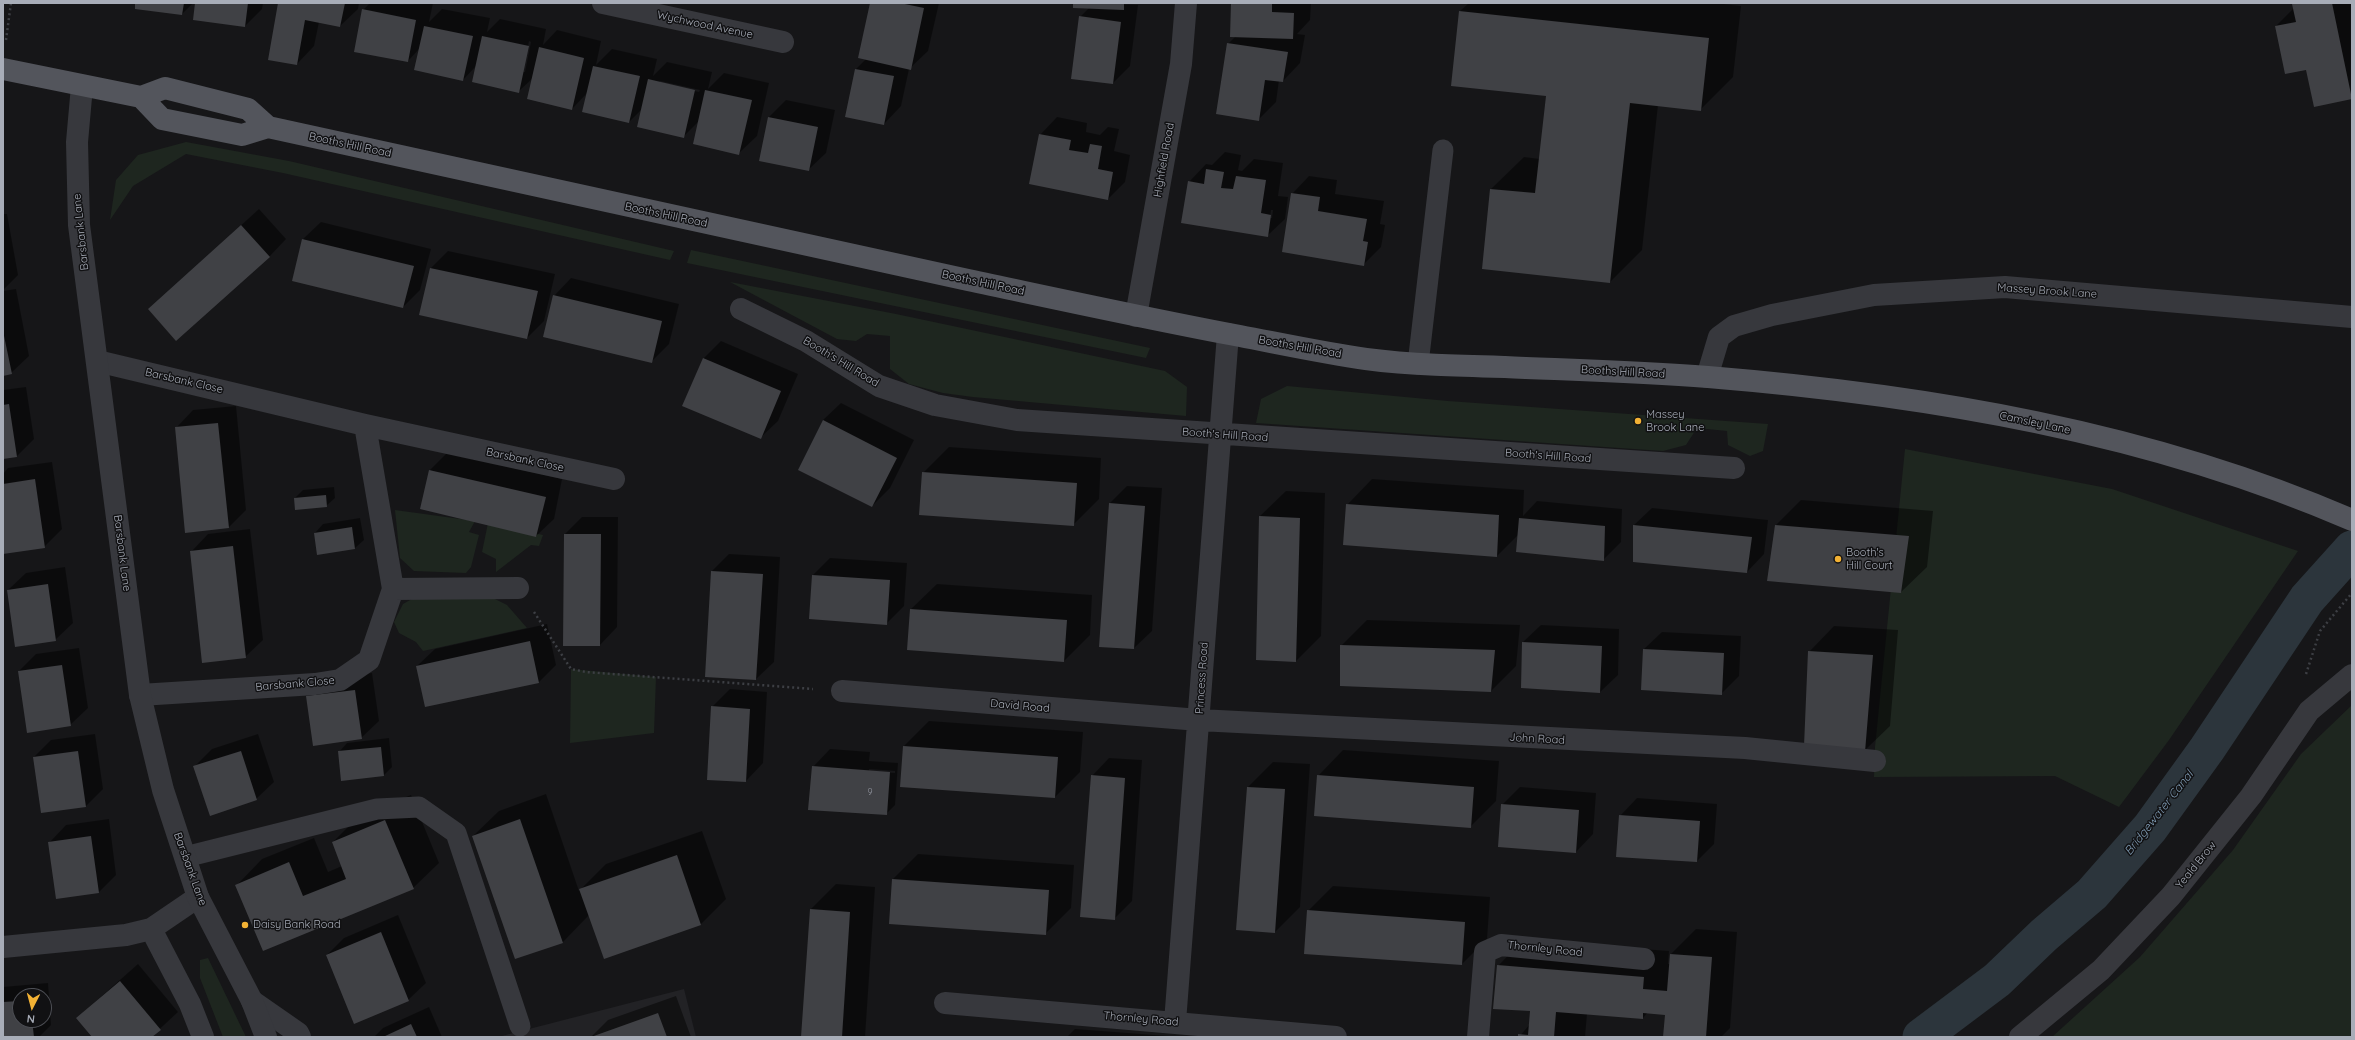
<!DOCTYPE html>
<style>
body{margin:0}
#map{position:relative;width:2355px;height:1040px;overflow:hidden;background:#161618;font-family:Quicksand,sans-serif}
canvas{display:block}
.frame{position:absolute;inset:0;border:4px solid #a8adb8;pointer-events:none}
.north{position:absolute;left:12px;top:988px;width:40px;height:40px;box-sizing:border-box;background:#111113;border:1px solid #4d4f55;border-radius:50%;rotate:186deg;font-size:11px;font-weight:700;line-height:16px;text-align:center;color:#a8adb8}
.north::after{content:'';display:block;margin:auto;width:14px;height:18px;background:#f2b134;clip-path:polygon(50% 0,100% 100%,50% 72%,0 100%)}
</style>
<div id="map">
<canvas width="2355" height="1040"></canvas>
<div class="frame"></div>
<div class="north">N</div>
</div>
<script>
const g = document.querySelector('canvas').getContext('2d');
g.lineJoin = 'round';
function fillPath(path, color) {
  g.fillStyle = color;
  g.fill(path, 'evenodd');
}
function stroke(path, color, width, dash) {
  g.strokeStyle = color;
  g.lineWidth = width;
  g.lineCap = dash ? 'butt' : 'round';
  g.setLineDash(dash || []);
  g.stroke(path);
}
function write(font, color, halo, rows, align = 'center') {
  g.font = font + ' Quicksand,sans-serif';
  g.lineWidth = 3;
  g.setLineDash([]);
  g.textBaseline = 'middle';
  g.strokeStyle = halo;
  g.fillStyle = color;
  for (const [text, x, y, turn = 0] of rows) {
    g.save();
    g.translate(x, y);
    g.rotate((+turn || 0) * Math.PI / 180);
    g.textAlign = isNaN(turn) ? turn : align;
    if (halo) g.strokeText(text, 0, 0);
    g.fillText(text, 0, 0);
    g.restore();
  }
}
fillPath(new Path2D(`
 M684,989L696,1037H498Z`), '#222225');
fillPath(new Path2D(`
 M186,142L289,161L674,251L670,260L283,173L186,154L133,186L110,220L116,180L138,155Z
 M691,250L1150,348L1146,358L687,263Z
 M730,282L896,314L1165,371L1187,387L1186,416L973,397L943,393L909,384L890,369V336L867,334L856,341L837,339Z
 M1287,386L1448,401L1768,424L1763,451L1750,456L1728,445L1727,431L1697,428L1686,445L1663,451L1256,423L1261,399Z
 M1905,449L2112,489L2298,551L2169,740L2119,807L2055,776L1874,777L1875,747Z
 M395,510L475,521L469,532L479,535L471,567L466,573L414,571L400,558Z
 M488,523L543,535L539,546L531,545L496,572V559L482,552Z
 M421,594H485L507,605L527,628L423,651L416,642L399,633L394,622L403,604Z
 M571,669L656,677L654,733L570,743Z
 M2352,705V1037H2052L2140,957L2233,850L2301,754Z
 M208,958L246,1037H223L200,978V960Z`), '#1e261f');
fillPath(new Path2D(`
 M136,3H193L182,14Z
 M196,3H263L262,9L245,26Z
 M279,3H359L358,9L340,26L319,22L314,46L297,64Z
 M370,3H433L429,22L442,9L490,18L487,32L500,19L546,29L543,45L557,30L601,41L596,65L612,49L657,59L653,76L667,62L712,72L708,89L724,73L769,83L757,136L739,153L699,121L683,137L643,108L629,122L588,92L572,109L533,78L519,91L476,66L463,80L420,48L408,61L363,10ZM529,41L531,42L525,72H523ZM660,81L700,90L699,92L660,83Z
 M871,3H939L928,51L909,69L901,106L884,124L856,69L866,59Z
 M1074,3L1138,5L1130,66L1113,83L1080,17L1089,8Z
 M1232,3H1311L1310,20L1297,34L1305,35L1300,63L1283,81L1279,80L1276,102L1258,120L1228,44L1236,36Z
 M1469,3H1715L1741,6L1733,77L1700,110L1658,105L1642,250L1610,282L1491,189L1524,157L1540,159L1547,95L1460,11Z
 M2352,3V98H2351L2307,69L2276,26L2294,8V3Z
 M786,100L835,110L826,153L808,170L769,117Z
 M1057,117L1087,123L1086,132L1100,135L1108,127L1119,129L1114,151L1130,155L1125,182L1108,199L1040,135Z
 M1225,152L1241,155L1238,170L1242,171L1254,159L1283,163L1278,196L1288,197L1285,219L1267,236L1189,182L1206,164L1212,165ZM1271,210H1273L1272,218H1270Z
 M1309,176L1337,180L1335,194L1384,201L1380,224L1385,225L1381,247L1363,265L1292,194Z
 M259,209L286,239L269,257L149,309Z
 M3,214H7L18,275L3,290Z
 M321,222L431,249L420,290L403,307L303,239Z
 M448,251L555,274L544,321L527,338L421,315L431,268Z
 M571,278L679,304L669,344L651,362L554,296Z
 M16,289L29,356L11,373L3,375V291Z
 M721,341L798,374L778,421L760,438L683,405L704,358Z
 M26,387L34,439L17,456L3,458V390Z
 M841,403L914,440L890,488L872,506L823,420Z
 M236,406L246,510L229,527L176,428L193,410Z
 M949,447L1101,458L1099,499L1073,525L923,473Z
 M447,453L562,479L554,519L536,536L430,470Z
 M52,462L62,529L44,547L3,553V474L8,468Z
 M1372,479L1524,490L1523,516L1537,501L1622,509L1621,542L1603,560L1519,534L1497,556L1347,505Z
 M1127,486L1162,488L1152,631L1134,648L1100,646L1110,503Z
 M334,487L335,498L326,506L295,498L303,490Z
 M1286,491L1325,493L1321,636L1296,661L1260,516Z
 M1801,500L1933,511L1927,567L1901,592L1768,581L1776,525Z
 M1652,508L1768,520L1764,554L1747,572L1634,525Z
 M582,517H618L617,627L600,645L565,534Z
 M360,518L364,540L355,548L315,533L323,524Z
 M250,529L263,640L245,657L191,552L208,534Z
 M729,554L780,557L774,662L756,679L706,676L712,571Z
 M830,558L907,563L904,606L886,624L813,575Z
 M65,567L73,623L55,640L8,590L26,573Z
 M937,584L1092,595L1090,635L1064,661L911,609Z
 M1367,620L1520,625L1516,666L1491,691L1341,685L1342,645Z
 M547,624L556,665L539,682L417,666L435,649Z
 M1541,625L1619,629L1618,675L1600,692L1522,687L1523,642Z
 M1834,626L1898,630L1890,726L1864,751L1809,652Z
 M1662,632L1741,636L1739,676L1721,694L1644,649Z
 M79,648L88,708L70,725L19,671L36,654Z
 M372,673L379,721L361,738L307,697L325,679Z
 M730,689L767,692L763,763L746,781L712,707Z
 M929,721L1083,732L1080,772L1055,797L904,746Z
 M95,734L103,789L86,806L42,812L34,757L51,740Z
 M258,734L274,782L256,799L194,767L212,749Z
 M389,738L392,767L384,775L339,752L347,743Z
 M830,749L870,752L869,761L898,763L895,805L886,814L813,767ZM869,769L895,771V773L869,771Z
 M1343,750L1499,761L1496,801L1471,826L1318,776Z
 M1109,758L1142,760L1132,901L1114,919L1092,776Z
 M1273,762L1310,764L1300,907L1275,932L1248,787Z
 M1520,787L1596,793L1593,834L1576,852L1502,805Z
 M546,794L579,891L606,864L702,831L726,899L701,924L604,958L589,915L563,942L516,958L473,836L499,811Z
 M411,795L439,863L413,888L264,950L237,885L262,859L314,838L328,872L342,866L333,842L358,817Z
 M1637,798L1717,804L1714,844L1697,861L1620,816Z
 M109,819L116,875L99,892L49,843L66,825Z
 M918,854L1074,865L1071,908L1045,934L893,879Z
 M836,884L875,887L865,1037H802L811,909Z
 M1333,886L1490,897L1487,939L1462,964L1308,911Z
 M398,915L426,983L408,1000L327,955L344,938Z
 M1696,929L1737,932L1730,1028L1721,1037H1664L1666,1014L1648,1012L1643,1018L1587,1014L1585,1037H1519L1530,1024L1531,1010L1498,966L1523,940L1669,951L1668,964H1670L1671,954Z
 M138,964L178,1012L151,1037H93L77,1018Z
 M48,983L51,1025L39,1037H3V987ZM20,996H44V1020H20Z
 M676,996L691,1037H591L608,1020Z
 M429,1007L442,1037H374L383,1028Z
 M1075,1029L1181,1037H1067Z`), '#0007');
stroke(new Path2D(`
 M1921,1037L1997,980L2044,935L2092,894L2150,828L2207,749L2307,599L2352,549`), '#2c353c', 37);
fillPath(new Path2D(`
 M135,3H184L182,15L135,9Z
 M195,3H248L245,27L193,20Z
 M278,3H345L340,27L305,20L297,65L268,60Z
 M870,3H900L924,8L911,70L858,58Z
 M1073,3H1124V10L1073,8Z
 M1231,3H1272V12L1294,13L1293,39L1230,37Z
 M2294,3H2332L2352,99L2314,107L2306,70L2285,74L2275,26L2296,22L2292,4Z
 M362,9L416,20L408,62L354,52Z
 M1459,11L1709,38L1701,111L1630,103L1610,283L1482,269L1490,189L1535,193L1546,96L1451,86Z
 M1079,16L1121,22L1113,84L1071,79Z
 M424,26L473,36L463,81L414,70Z
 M482,36L529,46L519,93L472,82Z
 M1227,43L1288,52L1283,82L1265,80L1259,121L1216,114Z
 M539,47L584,58L572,110L527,99Z
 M593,66L640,76L629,123L582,112Z
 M855,69L894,76L884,125L845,117Z
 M648,79L695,90L684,138L637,127Z
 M705,90L752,100L739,155L693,144Z
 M768,117L818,127L809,171L759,161Z
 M1039,134L1071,140L1069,150L1088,153L1090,144L1102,146L1098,169L1113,172L1108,200L1029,184Z
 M1206,169L1224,172L1221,188L1233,189L1236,176L1266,180L1261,213L1271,215L1268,237L1181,223L1188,181L1204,184Z
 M1291,193L1320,197L1318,211L1367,219L1363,241L1368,242L1364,266L1282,252Z
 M241,225L270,257L176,341L148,309Z
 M302,239L414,266L403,308L292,281Z
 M430,268L538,291L527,339L419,315Z
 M553,295L662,321L652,363L543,337Z
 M3,331L12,374L3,376Z
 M703,358L781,391L761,439L682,406Z
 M9,404L17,457L3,459V405Z
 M823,420L897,458L872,507L798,470Z
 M218,423L229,528L185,533L175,427Z
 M429,470L546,497L536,537L420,509Z
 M922,472L1077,483L1074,526L919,515Z
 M35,479L45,548L3,554V484Z
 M326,495L327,507L295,510L294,498Z
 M1109,503L1145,506L1134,649L1099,647Z
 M1346,504L1499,515L1497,557L1343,545Z
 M1259,516L1300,518L1296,662L1256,660Z
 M1519,518L1605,526L1604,561L1516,552Z
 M1633,525L1752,537L1747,573L1633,562Z
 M1775,525L1909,536L1901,593L1767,581Z
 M352,527L355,549L317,555L314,533Z
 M564,534H601L600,646H563Z
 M233,546L246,658L202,663L190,551Z
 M711,571L763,574L756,680L705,677Z
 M812,575L890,580L887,625L809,619Z
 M48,584L56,641L15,647L7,590Z
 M910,609L1067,620L1064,662L907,650Z
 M530,641L539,683L425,707L416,666Z
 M1522,642L1602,646L1600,693L1521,688Z
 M1340,645L1495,650L1491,692L1340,686Z
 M1643,649L1724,653L1722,695L1641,690Z
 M1808,651L1873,655L1865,752L1804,746Z
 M62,665L71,726L27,733L18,671Z
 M355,690L362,739L313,746L306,696Z
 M711,706L750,709L746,782L707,780Z
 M903,746L1058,757L1055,798L900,787Z
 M381,747L384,776L341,781L338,751Z
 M78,751L86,807L41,813L33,757Z
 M241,751L257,800L210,816L193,766Z
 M812,766L890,772L887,815L808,810Z
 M1091,775L1125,778L1115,920L1080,917Z
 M1317,775L1474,787L1471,828L1314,816Z
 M1247,787L1285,789L1275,933L1236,930Z
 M1501,804L1579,810L1576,853L1498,847Z
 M1619,815L1700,821L1697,862L1616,857Z
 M520,819L563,943L515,959L472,836Z
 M385,820L414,889L263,951L235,885L289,862L303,896L346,879L332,842Z
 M91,836L99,893L56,899L48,842Z
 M677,855L701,925L604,959L579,889Z
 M892,879L1049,890L1046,935L889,924Z
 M810,909L850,912L842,1037H801Z
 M1307,910L1465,922L1462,965L1304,954Z
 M381,932L409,1001L354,1024L326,955Z
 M1670,954L1712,957L1706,1037H1663L1665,1015L1643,1013V1019L1556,1012L1554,1037H1518V1034L1528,1035L1530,1011L1493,1009L1497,965L1644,977L1643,989L1667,991Z
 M120,981L161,1030L152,1037H92L76,1018Z
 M20,1001V1020H32L34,1037H3V1002Z
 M658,1013L667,1037H591Z
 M411,1024L417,1037H383Z`), '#404145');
stroke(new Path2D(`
 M6,40L11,3
 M534,612L571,669L586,672L813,689
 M2306,674L2320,631L2352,593`), '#3d3f44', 2.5, [2, 3]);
stroke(new Path2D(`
 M1418,364L1443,150
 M185,857L377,809L419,807L456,833L520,1026`), '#37383d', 21);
stroke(new Path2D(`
 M603,3L783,42
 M741,309L806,341L879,386L935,405L1017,420L1734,468
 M1136,316L1181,64L1186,3
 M97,361L365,425L614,479
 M393,589L518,588
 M842,691L1199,720L1745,748L1875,761
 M140,695L315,684L340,680L369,660L393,589L365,425
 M151,929L190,1004L203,1037
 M3,947L126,935L151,929L198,897
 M252,1001L298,1033L300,1037
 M945,1003L1336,1037
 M1175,1022L1228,334
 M1478,1037L1485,952L1501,945L1644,959
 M2020,1037L2101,970L2171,896L2251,796L2309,711L2352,675`), '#37383d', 22);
stroke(new Path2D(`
 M82,86L77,142L79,225L140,695L163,790L198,897L252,1001L266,1037
 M1707,377L1719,337L1734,326L1772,315L1874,295L2005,287L2352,317`), '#37383d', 22);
stroke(new Path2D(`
 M3,69L141,97L165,88L248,109L268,127C501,178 734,231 968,280C1058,299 1149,319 1240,336C1282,344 1324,353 1366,359C1412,365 1459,366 1505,367C1573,370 1640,372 1708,377C1928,395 2149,432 2352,520
 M141,97L162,119L242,135L268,127`), '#53555c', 22);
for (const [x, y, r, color] of [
 [1638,421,4,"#f2b134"],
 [1838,559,4,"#f2b134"],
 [245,925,4,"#f2b134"]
]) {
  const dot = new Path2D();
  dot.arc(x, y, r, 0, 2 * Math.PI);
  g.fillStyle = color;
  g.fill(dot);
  stroke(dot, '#111113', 1.5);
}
write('9px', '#8e929b', null, [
 ["9",870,792]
]);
write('11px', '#a8adb8', '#111113', [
 ["Wychwood Avenue",705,25,12],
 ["Booths Hill Road",350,145,12],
 ["Highfield Road",1164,160,-80],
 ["Booths Hill Road",666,215,12],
 ["Barsbank Lane",81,232,-96],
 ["Booths Hill Road",983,283,12],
 ["Massey Brook Lane",2047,291,4],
 ["Booths Hill Road",1300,347,10],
 ["Booth's Hill Road",841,362,31],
 ["Booths Hill Road",1623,372,3],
 ["Barsbank Close",184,381,13],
 ["Camsley Lane",2035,423,12],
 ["Booth's Hill Road",1225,435,4],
 ["Booth's Hill Road",1548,456,4],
 ["Barsbank Close",525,460,12],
 ["Barsbank Lane",122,553,83],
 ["Princess Road",1202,678,-86],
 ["Barsbank Close",295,684,-5],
 ["David Road",1020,706,5],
 ["John Road",1537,739,3],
 ["Yeald Brow",2196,865,-51],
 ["Barsbank Lane",190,869,70],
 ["Thornley Road",1545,949,6],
 ["Thornley Road",1141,1019,5]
]);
write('11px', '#a8adb8', '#111113', [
 ["Massey",1646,415],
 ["Brook Lane",1646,428],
 ["Booth's",1846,553],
 ["Hill Court",1846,566],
 ["Daisy Bank Road",253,925]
], 'left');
write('italic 12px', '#7f9bb3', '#111113', [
 ["Bridgewater Canal",2159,813,-52]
]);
</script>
